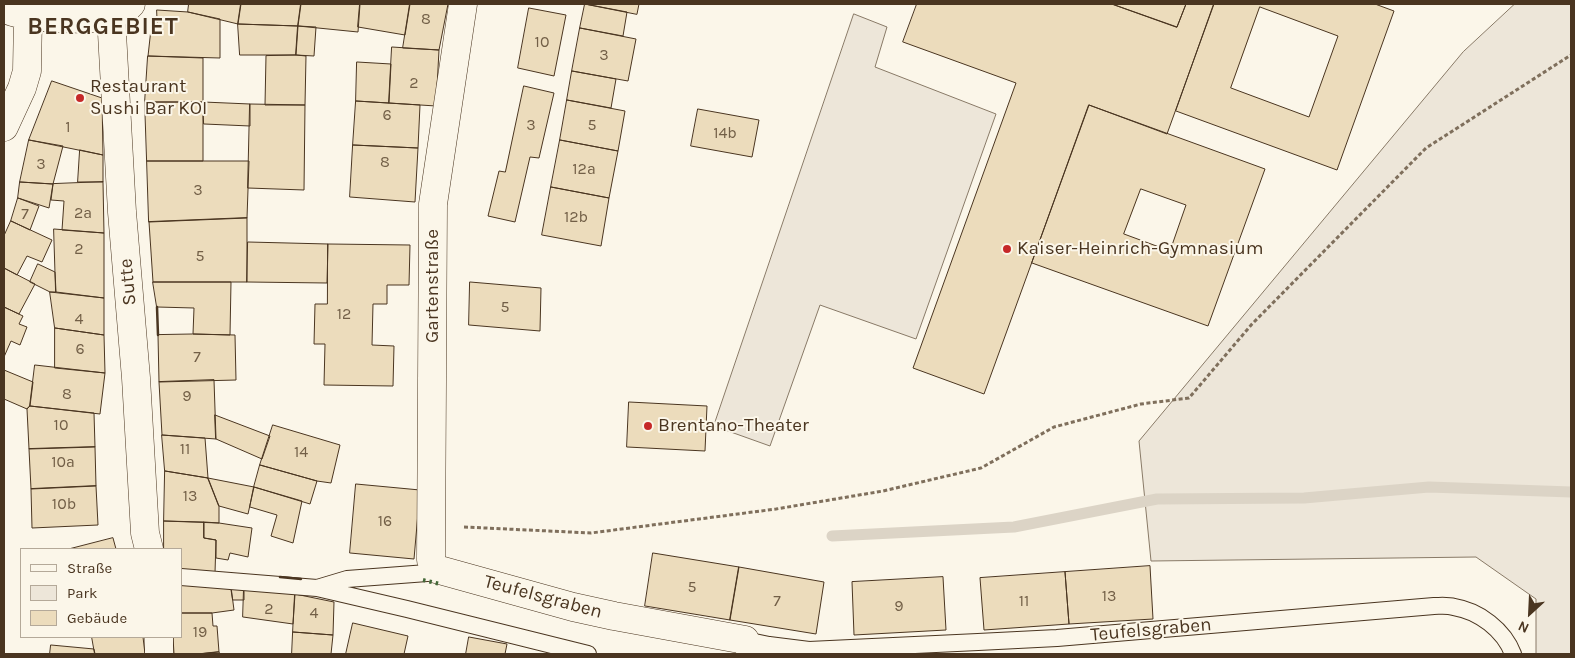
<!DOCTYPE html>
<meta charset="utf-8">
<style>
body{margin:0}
#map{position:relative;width:1575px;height:658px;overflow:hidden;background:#fbf6e9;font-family:Karla,sans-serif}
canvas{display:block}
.frame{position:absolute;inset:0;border:5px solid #4a3520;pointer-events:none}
.legend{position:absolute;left:20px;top:548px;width:162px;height:90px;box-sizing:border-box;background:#fbf6e9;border:1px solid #b4a999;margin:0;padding:6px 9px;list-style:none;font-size:15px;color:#4a3520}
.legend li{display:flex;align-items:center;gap:10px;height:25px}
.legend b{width:25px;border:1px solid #b4a999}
.north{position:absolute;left:1505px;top:588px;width:50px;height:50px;-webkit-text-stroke:4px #fbf6e9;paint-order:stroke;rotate:205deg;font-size:14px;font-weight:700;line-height:20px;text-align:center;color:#4a3520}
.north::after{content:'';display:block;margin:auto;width:18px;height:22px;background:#4a3520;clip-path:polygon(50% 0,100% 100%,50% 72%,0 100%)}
</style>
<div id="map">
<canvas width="1575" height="658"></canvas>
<div class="frame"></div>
<ul class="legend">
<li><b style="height:6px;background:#fbf6e9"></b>Straße</li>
<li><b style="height:14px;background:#ede6d9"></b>Park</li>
<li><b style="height:14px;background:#ecdcbc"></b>Gebäude</li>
</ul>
<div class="north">N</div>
</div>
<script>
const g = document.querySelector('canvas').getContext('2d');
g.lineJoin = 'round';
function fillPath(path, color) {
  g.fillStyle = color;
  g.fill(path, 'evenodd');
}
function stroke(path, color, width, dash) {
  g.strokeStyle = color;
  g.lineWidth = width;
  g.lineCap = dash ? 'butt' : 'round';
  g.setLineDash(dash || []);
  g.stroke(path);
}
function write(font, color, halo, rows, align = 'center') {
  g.font = font + ' Karla,sans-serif';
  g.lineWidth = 4;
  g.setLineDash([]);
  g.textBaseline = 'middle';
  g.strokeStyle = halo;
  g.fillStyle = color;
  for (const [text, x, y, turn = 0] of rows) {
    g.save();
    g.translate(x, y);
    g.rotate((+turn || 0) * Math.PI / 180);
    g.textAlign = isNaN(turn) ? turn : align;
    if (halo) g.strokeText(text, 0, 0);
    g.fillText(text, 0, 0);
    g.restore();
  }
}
const green = new Path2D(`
 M1515,4H1571V654H1536V599L1476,557L1151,561L1139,441L1463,52Z
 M854,14L887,27L875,67L996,114L916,339L820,305L770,446L714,426Z`);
fillPath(green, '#ede6d9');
stroke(green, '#887966', 1);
stroke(new Path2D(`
 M832,536L1014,527L1157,499L1304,498L1429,487L1571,492`), '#dcd4c6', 11);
const building = new Path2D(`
 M189,4H241L238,24L188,12Z
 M241,4H301L298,26L238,24Z
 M301,4H360L358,32L298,26Z
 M360,4H410L405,35L358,27Z
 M410,4H448L439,50L403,48Z
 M585,4H639L637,14Z
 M585,4L627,12L623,36L580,28Z
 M917,4H1112L1177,27L1186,4H1214L1167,134L1089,105L984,394L913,368L1016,83L903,42Z
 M1112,4H1186L1177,27Z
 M1214,4H1375L1394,11L1337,170L1176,111ZM1260,7L1338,36L1309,117L1231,88Z
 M529,8L566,15L554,76L518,68Z
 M157,10L188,12L220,19V58L148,56L151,29H157Z
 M238,24L298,26L296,55H240Z
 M298,26L316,27L314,56L296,55Z
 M580,28L636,39L628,81L572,71Z
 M392,47L439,50L436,106L389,103Z
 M296,55L306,56L305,105H265L266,56Z
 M148,56L203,58V102H145Z
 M357,62L391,64L389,103L356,101Z
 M572,71L616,79L611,108L567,100Z
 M52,81L102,98L103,155L29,140Z
 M524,86L554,93L539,158L530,157L515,222L488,216L499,171L505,172Z
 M567,100L625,111L618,151L560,140Z
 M356,101L420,105L418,148L353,145Z
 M145,102H203V161H147Z
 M203,102L250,104V126L204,124Z
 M250,104L305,105L304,190L248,188Z
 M1089,105L1265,169L1208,326L1032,263ZM1141,189L1186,205L1170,251L1124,234Z
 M698,109L759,120L752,157L691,146Z
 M29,140L63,146L53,184L20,182Z
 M560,140L618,151L609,198L551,187Z
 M353,145L418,148L415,202L350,197Z
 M80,150L103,155V182H78Z
 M147,161H249L247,218L149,222Z
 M20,182L53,184L49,208L18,198Z
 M103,182L104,233L62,230L64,201L51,200L53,184Z
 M551,187L609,198L601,246L542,235Z
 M18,198L39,206L30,230L11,221Z
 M247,218V282H153L149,222Z
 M11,221L52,240L42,262L27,256L17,275L4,268V236Z
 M54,229L104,233V298L56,292Z
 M248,242L328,244L327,283L247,282Z
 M328,244L410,245L409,285H387V304H373L372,345L394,346L393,386L324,385L325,344H314L315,304H327Z
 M38,264L55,272L56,292H50L30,282Z
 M4,268L35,284L19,314L4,307Z
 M153,282H231L230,335L193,334L194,308L157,307Z
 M470,282L541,288L540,331L469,325Z
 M50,292L104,298V335L55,328Z
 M4,307L23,316L19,324L27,327L20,345L11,341L4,357Z
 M55,328L104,335L105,373L55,368Z
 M193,334L235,335L236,380L159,382L158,335Z
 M35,365L105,373L100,414L30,406Z
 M4,370L33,382L30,406L27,409L4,399Z
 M214,380L216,439L162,435L159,382Z
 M629,402L707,406L705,451L627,447Z
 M30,406L94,413L95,447L29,449L27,409Z
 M215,415L270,436L262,459L216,439Z
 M273,425L340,445L331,483L317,481L260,465Z
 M162,435L205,438L208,478L165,471Z
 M95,447L96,486L31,489L29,449Z
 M260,465L317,481L310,504L254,487Z
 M165,471L208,478L219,506V523L164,521Z
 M208,478L254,487L248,514L219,506Z
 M356,484L420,490L414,559L350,553Z
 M96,486L98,525L32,528L31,489Z
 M254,487L302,501L293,543L271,536L277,515L250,507Z
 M164,521L204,522V538L216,540L215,573L181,571V549H164Z
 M204,522L219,523L252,528L248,557L230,553L228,560L216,558V540L204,538Z
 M113,538L116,549H69Z
 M653,553L739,567L730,620L645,606Z
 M1150,566L1153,619L1069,624L1065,572Z
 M739,567L824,582L816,634L730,620Z
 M1065,572L1069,624L984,630L980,578Z
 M943,577L946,630L854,635L852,582Z
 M181,579L231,587L234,610L212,613H181Z
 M231,587H244V600H233Z
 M244,587L295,594L293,624L243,617Z
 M295,594L334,602L333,635L293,632Z
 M181,613H212L213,626H217L219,652L198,654H174L173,637H181Z
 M353,623L408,636L404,654H346Z
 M293,632L333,635L331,654H292Z
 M92,637H143L145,654H95Z
 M469,637L507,644L505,654H466Z
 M51,645L94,649L95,654H50Z
 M219,652L220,654H198Z`);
fillPath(building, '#ecdcbc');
stroke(building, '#4a3520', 1);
const service = new Path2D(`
 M181,577L317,588L407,609L588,654
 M317,588L347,579L427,573L436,569
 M745,640L769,645L809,650L978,642L1057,638L1434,606C1440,606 1447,605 1454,607C1479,611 1504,630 1513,654
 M744,654L769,645`);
const minor = new Path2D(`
 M463,4L433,204L431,560L436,569L573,607L614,616L745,640
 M4,8C22,20 90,21 111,15C118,13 127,9 131,4
 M111,15L122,212L136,378L145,533L149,549
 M4,127L22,88L27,71L28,16
 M159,637V654`);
stroke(service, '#4a3520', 18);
stroke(minor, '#4a3520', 29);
stroke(new Path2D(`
 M464,527L591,533L776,509L883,491L981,468L1054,427L1141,404L1189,398L1252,324L1426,148L1571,55`), '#7f6f5c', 3, [4, 2.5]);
stroke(service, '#fbf6e9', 16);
stroke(minor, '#fbf6e9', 28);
stroke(new Path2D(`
 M423,580L440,584`), '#436837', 4, [2.5, 4]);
stroke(new Path2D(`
 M157,307L158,335
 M280,577L301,579`), '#4a3520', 2.5);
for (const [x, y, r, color] of [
 [80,98,5,"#c62828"],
 [1007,249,5,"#c62828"],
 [648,426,5,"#c62828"]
]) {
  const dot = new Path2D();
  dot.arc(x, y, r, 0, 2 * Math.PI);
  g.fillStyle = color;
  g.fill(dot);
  stroke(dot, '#fbf6e9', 2);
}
write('16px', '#725f47', null, [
 ["8",426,19],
 ["10",542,42],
 ["3",604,55],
 ["2",414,83],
 ["6",387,115],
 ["3",531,125],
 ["5",592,125],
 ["1",68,127],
 ["14b",725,133],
 ["8",385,162],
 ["3",41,164],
 ["12a",584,169],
 ["3",198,190],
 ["2a",83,213],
 ["7",25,214],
 ["12b",576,217],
 ["2",79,249],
 ["5",200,256],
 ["5",505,307],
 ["12",344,314],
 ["4",79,319],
 ["6",80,349],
 ["7",197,357],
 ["8",67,394],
 ["9",187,396],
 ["10",61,425],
 ["11",185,449],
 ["14",301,452],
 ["10a",63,462],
 ["13",190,496],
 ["10b",64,504],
 ["16",385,521],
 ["5",692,587],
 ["13",1109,596],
 ["7",777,601],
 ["11",1024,601],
 ["9",899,606],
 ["2",269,609],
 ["4",314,613],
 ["19",200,632]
]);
write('19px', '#4a3520', '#fbf6e9', [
 ["Restaurant",90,87],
 ["Sushi Bar KOI",90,109],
 ["Kaiser-Heinrich-Gymnasium",1017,249],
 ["Brentano-Theater",658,426]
], 'left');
write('19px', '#4a3520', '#fbf6e9', [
 ["Sutte",128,282,-95],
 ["Gartenstraße",433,286,-90],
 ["Teufelsgraben",543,597,15],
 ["Teufelsgraben",1151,630,-5]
]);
g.letterSpacing = '1px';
write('bold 24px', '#4a3520', '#fbf6e9', [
 ["BERGGEBIET",103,27]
]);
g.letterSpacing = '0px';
</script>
